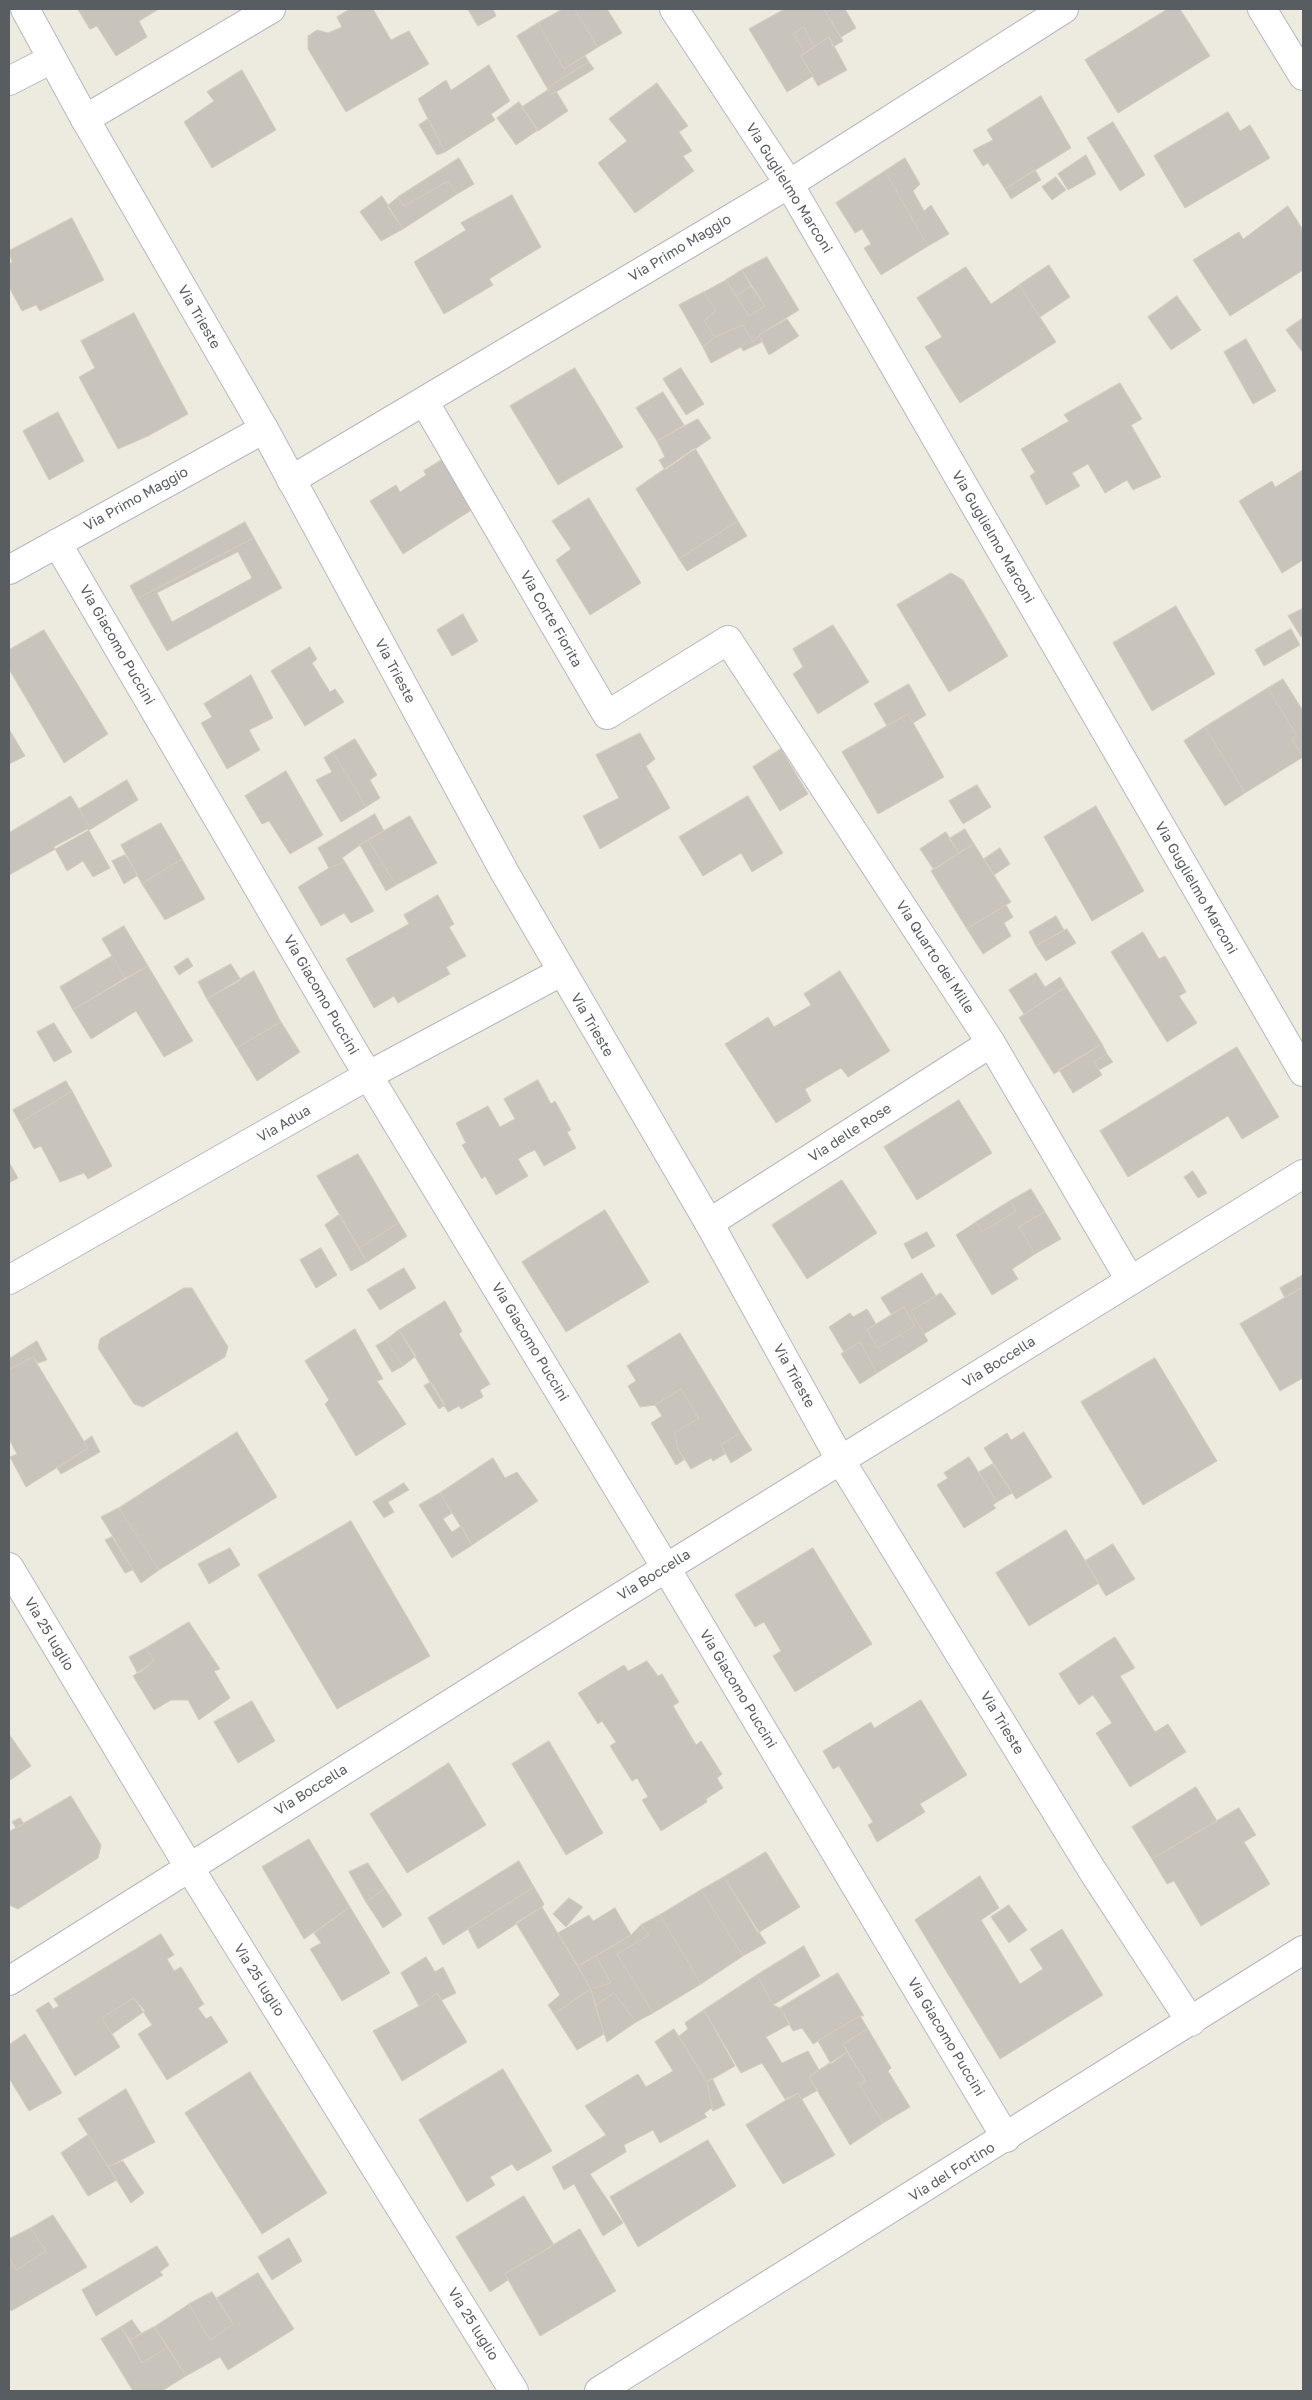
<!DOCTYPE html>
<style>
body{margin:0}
#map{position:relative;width:1312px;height:2400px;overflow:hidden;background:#edeadf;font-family:"Golos Text",sans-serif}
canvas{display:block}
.frame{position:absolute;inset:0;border:10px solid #585d62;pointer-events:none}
</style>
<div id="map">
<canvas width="1312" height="2400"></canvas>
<div class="frame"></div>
</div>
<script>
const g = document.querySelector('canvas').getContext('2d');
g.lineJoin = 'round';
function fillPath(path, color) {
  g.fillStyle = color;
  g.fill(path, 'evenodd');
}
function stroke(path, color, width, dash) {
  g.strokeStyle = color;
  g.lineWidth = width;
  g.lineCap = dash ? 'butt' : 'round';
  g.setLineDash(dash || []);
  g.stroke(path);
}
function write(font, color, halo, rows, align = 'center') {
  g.font = font + ' "Golos Text",sans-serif';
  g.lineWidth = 4.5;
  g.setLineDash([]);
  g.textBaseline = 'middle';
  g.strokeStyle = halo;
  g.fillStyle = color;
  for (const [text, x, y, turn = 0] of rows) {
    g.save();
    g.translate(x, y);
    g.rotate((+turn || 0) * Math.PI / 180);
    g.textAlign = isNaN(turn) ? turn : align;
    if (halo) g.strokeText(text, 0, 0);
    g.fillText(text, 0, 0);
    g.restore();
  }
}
const building = new Path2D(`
 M78,9H159L139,21L147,37L116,56L97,26L90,29Z
 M350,9H373L391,40L409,31L429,64L346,112L308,49V36L317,30L328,33L342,27L337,17Z
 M468,9H493L496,16L478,26Z
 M563,9H575L598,47L564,69L538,23Z
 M575,9H607L622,33L598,47Z
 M785,9H824L843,41L833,47L829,37L814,47L804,27L794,34L805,53L801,56L813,76L787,92L749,29Z
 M824,9H845L856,28L841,37Z
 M1168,9H1180L1210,56L1118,113L1085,60Z
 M538,23L564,69L585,56L589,62L547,88L517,36Z
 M804,27L814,47L805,53L794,34Z
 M829,37L847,70L818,86L801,56Z
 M589,62L594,69L551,95L547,88Z
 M489,65L510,101L491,114L495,120L445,152L418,99L446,80L451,90Z
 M242,70L276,130L212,168L184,122L214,101L207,92Z
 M657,83L688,126L679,132L692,151L683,156L694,171L635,213L598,163L627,141L609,119Z
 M548,90L551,95L556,91L568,111L538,131L522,107Z
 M1041,96L1071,148L1005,189L988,163L983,166L973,150L993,140L987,130Z
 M519,102L538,130L516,145L497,118Z
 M1228,112L1240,131L1250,125L1270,158L1185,208L1154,156Z
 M428,119L445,152L437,155L419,125Z
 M1113,122L1145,175L1120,191L1087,138Z
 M1086,155L1096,174L1068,190L1058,174Z
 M459,158L474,184L457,194L448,181L404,206L398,197Z
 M905,158L920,184L913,191L924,211L931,205L949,234L928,246L885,171Z
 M1035,170L1041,180L1011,199L1005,189Z
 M885,171L928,246L881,275L864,248L871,244L862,229L855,233L836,203Z
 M1056,177L1066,190L1052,200L1042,187Z
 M448,181L457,194L403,229L387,206L398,197L404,206Z
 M512,195L541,247L489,279L493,285L444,314L414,262L466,230L461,223Z
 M382,196L403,229L381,241L360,212Z
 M1288,206L1303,230V270L1230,316L1193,260L1239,232L1243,239Z
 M72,218L104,280L40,311L36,305L22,311L9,287V264L12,262L9,251Z
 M767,257L799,310L759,335L753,342L743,325L715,337L704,321L716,311L704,292L726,280L749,316L765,306L742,270Z
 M1049,265L1070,297L1040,317L1019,285Z
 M966,267L991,304L1019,285L1056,342L960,403L925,347L942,337L917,298Z
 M742,270L751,286L736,296L726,280Z
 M751,286L765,306L749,316L736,296Z
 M704,292L716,311L704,321L715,337L703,347L679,305Z
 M1177,296L1201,330L1171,350L1148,317Z
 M134,313L188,414L148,436L118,449L79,377L95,368L81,341Z
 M1303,318V353L1286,330Z
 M787,319L799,336L769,355L759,335Z
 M743,325L753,342L759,335L762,342L743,351L741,347L711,363L703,347L715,337Z
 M1246,339L1276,391L1253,404L1224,352Z
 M575,368L623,447L558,485L510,406Z
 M681,368L704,404L686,415L663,379Z
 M1120,383L1142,419L1131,425L1161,477L1133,490L1127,480L1105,493L1088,464L1072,473L1080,486L1046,505L1030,476L1035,472L1021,449L1069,421L1064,415Z
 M663,392L684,425L657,441L636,408Z
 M58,412L84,461L49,480L23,431Z
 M698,419L711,438L665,470L659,460L665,457L657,441Z
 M695,448L738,521L679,559L636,489Z
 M443,459L473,509L403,554L370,501L396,485L400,492L426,475L424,471Z
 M1303,470V560L1282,573L1239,501L1272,481L1275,487Z
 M589,498L641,583L590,615L556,560L571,549L552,521Z
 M738,521L747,536L687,571L679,559Z
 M245,522L254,538L137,599L130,586Z
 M254,538L282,588L167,651L137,599ZM238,552L252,578L172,622L157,593Z
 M951,573L963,580L1008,656L949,692L897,605Z
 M1176,606L1215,674L1152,711L1113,643Z
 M1302,609L1303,636L1301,637L1288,616Z
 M463,614L478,641L452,656L437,630Z
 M833,625L869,682L818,714L793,674L803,667L793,649Z
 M1291,629L1300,645L1264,666L1255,650Z
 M44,630L108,734L64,763L9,669V650Z
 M310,647L317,659L312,663L330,692L335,689L344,702L305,726L271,671Z
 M251,675L273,718L249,730L260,750L227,769L201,723L212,717L204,704Z
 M1283,679L1303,711V757L1292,739L1297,736L1268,688Z
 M909,684L926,715L913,723L908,714L887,726L874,704Z
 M1268,688L1297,736L1292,739L1303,757L1245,793L1205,727Z
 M908,714L944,777L878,814L842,752Z
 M1205,727L1245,793L1225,806L1184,741Z
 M9,729L25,756L9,764Z
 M640,733L655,759L646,766L670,808L600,849L583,816L619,798L596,755Z
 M355,739L377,775L370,780L380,798L366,807L333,752Z
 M781,749L808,794L780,811L753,767Z
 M333,752L366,807L341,822L316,780L332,772L324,758Z
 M286,771L323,835L290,854L269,821L262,824L245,796Z
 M127,780L138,800L91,829L79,809Z
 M977,785L991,807L963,824L949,801Z
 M71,796L91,829L9,875V833Z
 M748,796L783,853L752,872L741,853L703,876L679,837Z
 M1096,806L1144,891L1092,921L1044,837Z
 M375,814L384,831L360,845L342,858L345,862L329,868L318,848Z
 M410,816L437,863L396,885L368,840Z
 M161,823L182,859L142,884L121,845Z
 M88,829L110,868L93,877L83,861L67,871L54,847Z
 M965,829L974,844L959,853L949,839Z
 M946,832L959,853L934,870L920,849Z
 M368,840L396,885L386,891L360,845Z
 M974,844L1011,902L967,929L931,871Z
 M1000,848L1010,864L994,875L984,859Z
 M125,855L138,875L124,884L112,861Z
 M182,859L205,899L165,920L142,884Z
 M345,862L374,911L351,923L344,913L321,926L298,887L329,868Z
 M438,895L454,924L449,927L466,956L446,967L450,974L398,1003L394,996L374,1008L346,959L409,924L404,915Z
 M1006,905L1013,917L1004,923L1011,936L983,954L967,929Z
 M1056,916L1064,930L1036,946L1029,932Z
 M124,926L148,966L125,978L102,939Z
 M1067,929L1076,943L1046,961L1036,946Z
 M1143,932L1159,959L1165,956L1180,981L1186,992L1179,996L1197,1023L1167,1042L1111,952Z
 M112,956L125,978L73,1010L60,987Z
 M188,958L193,966L179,975L174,967Z
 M231,964L241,980L207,999L198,982Z
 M148,966L193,1041L164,1057L136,1011L91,1039L73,1010Z
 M254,971L281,1022L237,1048L207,999Z
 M840,971L890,1051L848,1077L841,1068L805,1089L811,1101L776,1123L725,1044L768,1017L774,1027L811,1005L804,994Z
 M1036,973L1045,987L1060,977L1066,987L1024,1014L1009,990Z
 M1066,987L1102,1044L1054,1074L1019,1018Z
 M281,1022L300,1052L257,1081L237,1048Z
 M54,1023L72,1052L54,1062L37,1032Z
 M1102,1044L1107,1054L1094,1062L1102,1075L1073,1093L1059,1070Z
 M1237,1047L1279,1117L1242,1139L1228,1116L1128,1177L1100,1131Z
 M1107,1054L1113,1062L1099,1070L1094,1062Z
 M538,1080L551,1104L555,1101L571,1130L567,1132L576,1148L544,1166L535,1150L528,1153L518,1159L528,1176L496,1195L485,1176L482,1179L462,1145L466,1143L456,1123L488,1106L500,1127L515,1119L504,1099Z
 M66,1081L72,1091L20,1123L13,1110Z
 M72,1091L112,1166L88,1179L84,1173L60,1182L41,1146L34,1149L20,1123Z
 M959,1100L992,1153L917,1200L884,1147Z
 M358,1154L399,1223L359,1248L317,1176Z
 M9,1162L18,1178L9,1183Z
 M1193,1171L1207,1193L1198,1198L1184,1177Z
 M842,1180L877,1233L807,1279L772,1225Z
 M1031,1189L1045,1212L1019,1227L1035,1254L1012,1269L1018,1279L992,1295L956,1235L976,1222L982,1232L1016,1211L1010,1201Z
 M1010,1201L1016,1211L982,1232L976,1222Z
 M605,1210L649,1282L566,1332L522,1262Z
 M1045,1212L1061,1239L1035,1254L1019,1227Z
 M339,1215L367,1262L351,1271L325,1225Z
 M399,1223L407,1236L367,1262L359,1248Z
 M927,1232L935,1246L912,1259L904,1244Z
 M321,1248L337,1275L316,1288L300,1260Z
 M404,1268L416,1288L380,1310L367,1290Z
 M922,1273L936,1296L911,1311L928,1341L877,1373L860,1342L844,1352L829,1327L850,1313L853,1317L867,1309L876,1324L867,1330L878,1348L915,1326L904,1307L891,1314L881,1298Z
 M1303,1275V1287L1285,1298L1280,1288Z
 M1303,1287V1378L1280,1391L1240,1324Z
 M184,1288H192L228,1347L225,1357L143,1407L134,1404L98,1348L100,1339Z
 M941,1293L956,1314L924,1334L911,1311Z
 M445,1301L462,1331L459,1334L490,1384L480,1390L483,1397L461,1409L459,1406L448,1412L399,1330Z
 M904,1307L915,1326L878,1348L867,1330Z
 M355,1329L383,1379L377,1381L406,1424L356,1456L325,1404L329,1400L305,1361Z
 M399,1330L416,1356L403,1366L386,1340Z
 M680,1333L741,1433L721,1445L725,1454L713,1461L711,1458L691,1469L678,1449L675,1433L699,1418L681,1389L655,1405L640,1407L628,1386L636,1381L627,1366Z
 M386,1340L403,1366L392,1372L376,1346Z
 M37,1341L47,1360L38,1363L33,1357L9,1370V1359Z
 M860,1342L877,1373L860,1384L841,1354Z
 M33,1357L88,1448L26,1487L10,1457L17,1454L9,1439V1370Z
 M1155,1358L1217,1461L1143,1505L1081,1402Z
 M431,1382L445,1405L439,1409L424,1386Z
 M681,1389L699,1418L675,1433L678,1449L684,1460L676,1465L651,1423L662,1416L655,1405Z
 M237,1432L277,1497L159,1570L119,1508Z
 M1024,1432L1052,1477L1016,1499L984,1448L1007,1433L1011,1440Z
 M741,1433L752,1450L731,1463L721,1445Z
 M92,1436L100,1452L61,1474L57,1468L88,1448L84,1442Z
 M969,1457L997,1502L993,1505L996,1508L964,1528L937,1485L948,1478L944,1473Z
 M493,1458L505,1478L517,1472L538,1501L472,1545L440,1493Z
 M993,1464L1012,1493L997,1502L979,1472Z
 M404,1483L409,1490L388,1502L394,1512L384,1518L373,1502Z
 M440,1493L452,1513L443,1519L452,1532L461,1526L472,1545L452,1558L419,1505Z
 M119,1508L159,1570L141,1583L101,1517Z
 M351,1521L430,1656L337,1709L258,1575Z
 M1066,1530L1099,1583L1029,1626L996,1573Z
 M112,1537L133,1570L125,1573L123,1570L105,1540Z
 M1113,1544L1135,1579L1106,1596L1085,1561Z
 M230,1548L240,1565L209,1584L198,1564Z
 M813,1548L872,1644L795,1692L773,1656L781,1651L764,1622L755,1627L735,1595Z
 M189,1622L220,1669L214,1671L230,1698L199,1720L188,1700H171L154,1710L133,1676L154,1661L146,1648Z
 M1115,1637L1135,1668L1120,1676L1155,1732L1168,1724L1186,1752L1130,1787L1096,1733L1112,1723L1093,1695L1079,1705L1059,1674Z
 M146,1648L154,1661L138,1674L129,1657Z
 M647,1661L658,1676L662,1674L679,1702L673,1706L696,1745L701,1741L722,1774L717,1778L723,1788L706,1799L707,1802L661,1831L642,1800L648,1797L637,1778L632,1781L610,1746L616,1742L602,1721L598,1724L578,1693L624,1665L628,1671Z
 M921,1700L967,1775L920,1804L925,1812L877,1842L868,1825L873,1822L839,1766L833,1769L823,1751L871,1722L874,1728Z
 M252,1701L275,1741L238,1763L214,1722Z
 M9,1734L31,1766L9,1781Z
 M549,1741L603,1833L566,1855L512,1764Z
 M449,1763L486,1825L407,1873L370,1814Z
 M1196,1787L1217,1821L1152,1859L1132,1827Z
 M71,1796L101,1845L98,1858L18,1909L9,1905V1832Z
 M1239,1808L1256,1835L1244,1842L1270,1884L1201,1926L1174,1881L1167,1884L1152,1859Z
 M20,1818L24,1824L16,1828L12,1822Z
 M309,1839L350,1907L304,1939L262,1867Z
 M766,1852L800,1907L758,1933L724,1877Z
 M519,1861L534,1887L443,1945L428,1918Z
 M368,1863L385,1889L366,1902L349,1872Z
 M980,1876L999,1908L981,1920L1020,1984L1043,1969L1030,1949L1062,1929L1103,1995L1000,2059L915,1920Z
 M724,1877L766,1943L743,1956L701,1890Z
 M534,1887L544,1904L542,1907L478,1949L468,1929Z
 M385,1889L402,1915L383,1928L366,1902Z
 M701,1890L743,1956L701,1984L660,1915Z
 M569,1898L583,1907L566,1927L553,1914Z
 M1009,1905L1027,1930L1009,1943L991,1917Z
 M350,1907L390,1973L342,2001L310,1949L321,1943L314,1933Z
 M542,1907L591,1989L554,2014L548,2005L560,1995L516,1923Z
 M615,1908L631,1935L578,1966L558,1933L589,1915L593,1921Z
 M660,1915L701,1984L653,2013L617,1954L649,1935L641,1925Z
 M641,1925L649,1935L617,1954L653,2013L636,2022L614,1993L595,2006L591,1989L611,1983L596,1956L631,1935Z
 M161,1934L174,1955L167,1959L174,1971L181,1967L204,2004L198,2008L206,2019L211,2016L228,2042L167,2080L138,2034L152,2025L134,1998L102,2018L120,2047L75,2076L36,2010L49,2002L53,2009L59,2006L54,1999Z
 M804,1946L820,1976L773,2005L757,1975Z
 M596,1956L611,1983L591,1989L578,1966Z
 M426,1957L435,1972L443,1967L456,1993L442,2000L437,1993L419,2006L401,1973Z
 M838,1973L864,2016H860L813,2044L802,2028L793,2031L780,2008Z
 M757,1975L773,2005L780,2008L790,2024L766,2037L782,2063L808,2051L819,2070L809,2077L818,2090L802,2099L798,2093L785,2099L762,2063L741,2073L704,2010Z
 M591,1989L604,2034L577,2050L554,2014Z
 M437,1993L467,2042L402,2081L373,2031L419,2006Z
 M614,1993L636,2022L607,2042L595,2006Z
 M134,1998L145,2011L112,2034L102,2018Z
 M704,2010L735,2066L707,2082L679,2036L688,2029L685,2023Z
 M860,2016L868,2029L843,2044L847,2052L831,2064L818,2041Z
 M674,2029L707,2082L713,2111L711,2108L704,2114L707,2117L660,2143L653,2130L624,2145L626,2152L590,2174L623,2223L603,2236L574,2184L564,2190L552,2167L606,2135L585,2106L638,2074L646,2087L673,2071L655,2042Z
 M868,2029L891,2068L888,2071L910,2107L883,2123L859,2084L866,2081L843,2044Z
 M25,2034L62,2093L29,2111L9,2078V2045Z
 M847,2052L866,2081L859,2084L883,2123L850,2145L809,2077Z
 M503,2069L552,2151L517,2171L512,2164L490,2177L495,2185L467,2202L419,2120Z
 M250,2072L327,2193L262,2234L185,2113Z
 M712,2078L725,2105L713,2111L707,2082Z
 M126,2089L155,2142L108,2167L78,2119Z
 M798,2093L835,2155L783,2184L746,2125Z
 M88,2135L117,2180L88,2196L61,2153Z
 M708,2140L736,2186L638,2247L610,2197Z
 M123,2161L144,2193L131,2203L108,2167Z
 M524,2196L554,2245L505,2274L508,2280L490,2292L456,2237Z
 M53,2215L87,2267L11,2311L9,2308V2257L16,2270L46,2251L31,2228Z
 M31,2228L46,2251L16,2270L9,2257V2239Z
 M580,2229L616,2291L540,2336L505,2274Z
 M289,2238L302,2261L272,2280L258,2257Z
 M157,2246L169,2265L160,2272L163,2275L96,2316L82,2290Z
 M258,2273L294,2329L228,2370L220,2357L186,2376L154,2327L189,2304L210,2340L233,2324L217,2298Z
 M212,2292L233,2324L210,2340L189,2304Z
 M132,2320L141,2333L130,2340L121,2327Z
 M121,2327L142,2363L168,2347L186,2376L162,2391H133L101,2339Z
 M154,2327L168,2347L142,2363L130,2340Z`);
fillPath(building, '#c8c4bc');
stroke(building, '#d3ccbd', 1);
const minor = new Path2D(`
 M674,9L789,184L1303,1072
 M1262,9L1303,76
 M9,81L52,59
 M85,119L271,9
 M424,401L607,715L728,640L991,1043L1130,1280
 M291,480L789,184L1064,9
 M57,543L354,1052L666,1568L1006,2138
 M9,570L264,429
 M709,1223L991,1043
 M9,1280L369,1075L561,972
 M9,1567L189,1867L514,2391
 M9,1981L666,1568L1303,1174`);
const tertiary = new Path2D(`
 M25,9L85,119L264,429L505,873L709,1223L841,1461L1092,1870L1191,2022
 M599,2391L1303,1950`);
stroke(minor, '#b5b8be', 30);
stroke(tertiary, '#b5b8be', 30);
stroke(minor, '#fff', 28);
stroke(tertiary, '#fff', 28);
write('14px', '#585d62', '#fff', [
 ["Via Guglielmo Marconi",789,188,58],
 ["Via Primo Maggio",680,248,-31],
 ["Via Trieste",199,317,60],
 ["Via Primo Maggio",136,499,-29],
 ["Via Guglielmo Marconi",993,537,60],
 ["Via Corte Fiorita",551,619,60],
 ["Via Giacomo Puccini",117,645,60],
 ["Via Trieste",395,671,62],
 ["Via Guglielmo Marconi",1196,888,60],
 ["Via Quarto dei Mille",935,957,57],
 ["Via Giacomo Puccini",321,995,60],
 ["Via Trieste",592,1025,60],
 ["Via Adua",284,1124,-30],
 ["Via delle Rose",850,1133,-33],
 ["Via Giacomo Puccini",530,1342,59],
 ["Via Boccella",999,1362,-32],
 ["Via Trieste",794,1376,61],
 ["Via Boccella",654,1575,-32],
 ["Via 25 luglio",49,1634,59],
 ["Via Giacomo Puccini",738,1689,59],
 ["Via Trieste",1002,1723,59],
 ["Via Boccella",311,1790,-32],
 ["Via 25 luglio",259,1980,58],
 ["Via Giacomo Puccini",946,2037,59],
 ["Via del Fortino",952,2172,-32],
 ["Via 25 luglio",473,2324,58]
]);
</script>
